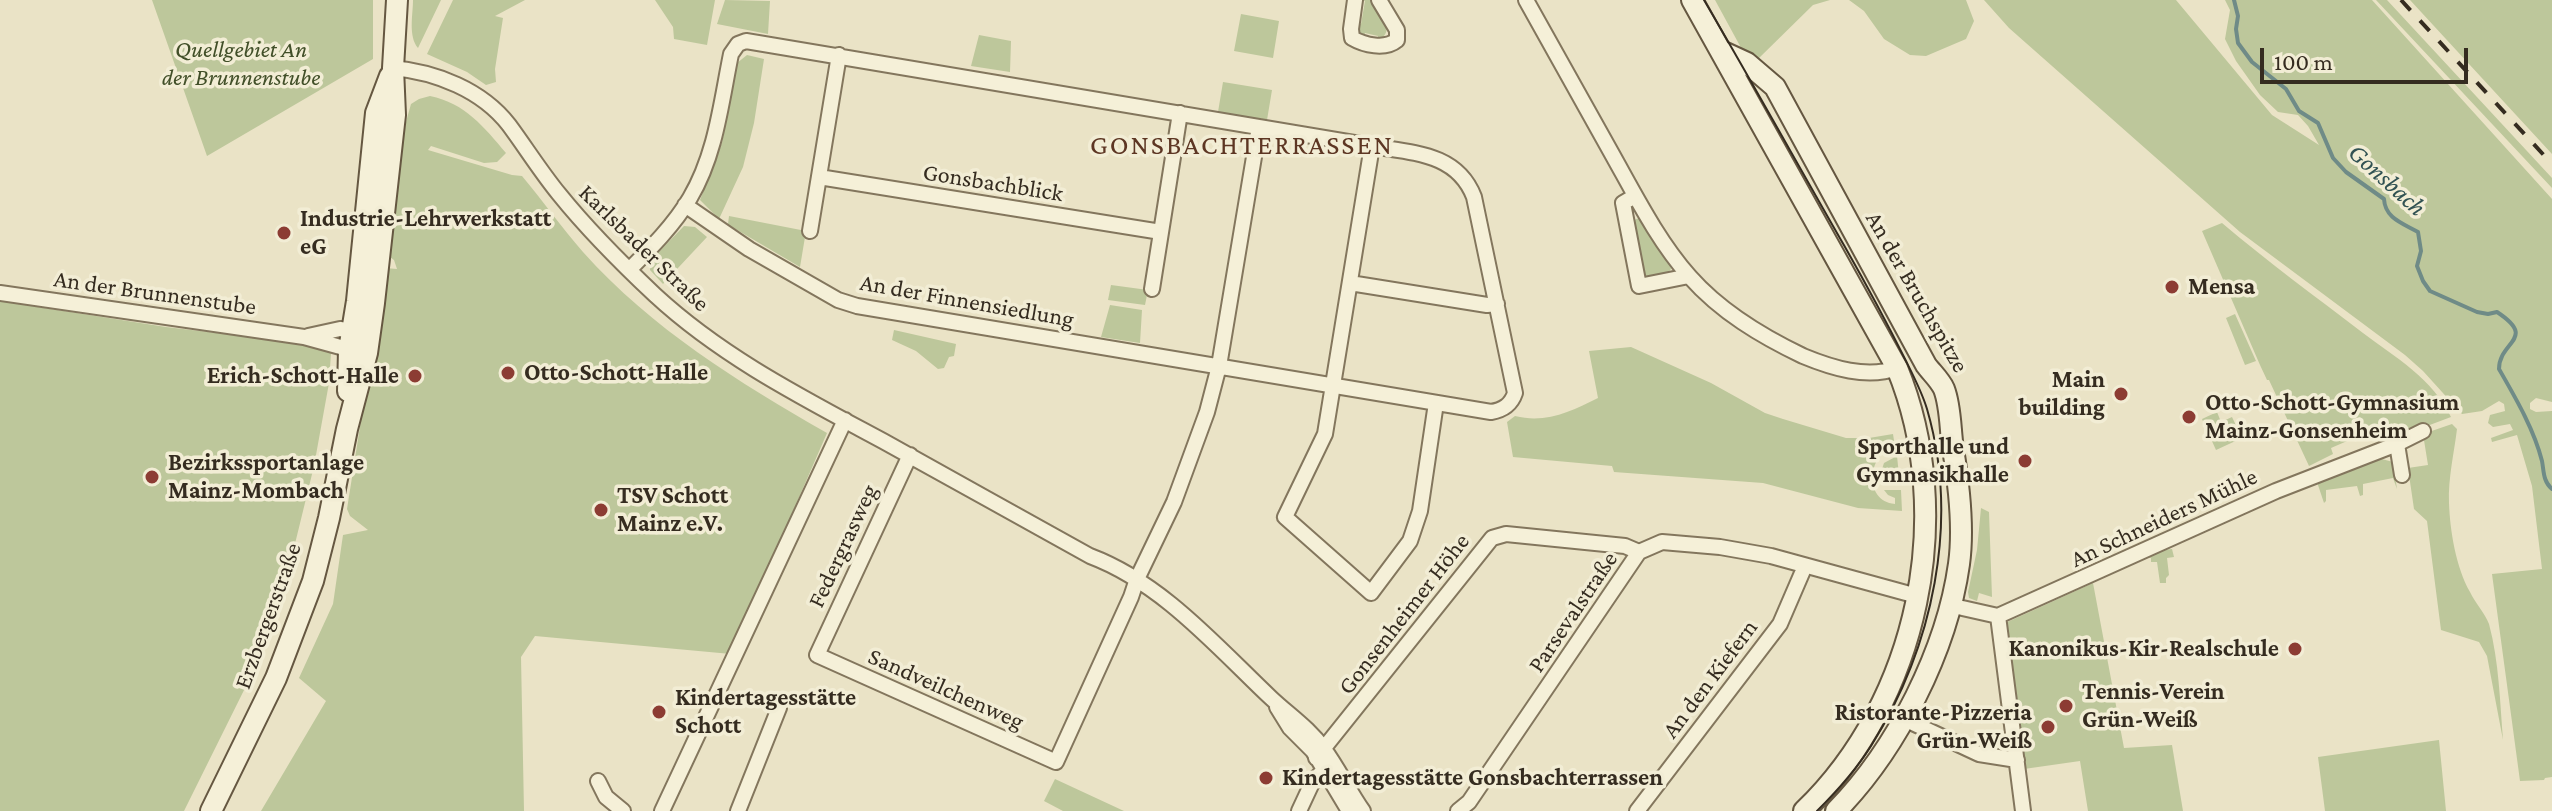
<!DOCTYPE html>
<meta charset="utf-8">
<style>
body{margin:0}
#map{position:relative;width:2552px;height:811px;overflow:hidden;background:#eae3c6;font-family:"Crimson Pro",serif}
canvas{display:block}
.scale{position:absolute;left:2260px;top:48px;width:208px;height:36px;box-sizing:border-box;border:4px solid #352c20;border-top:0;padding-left:10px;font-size:24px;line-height:28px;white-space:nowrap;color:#352c20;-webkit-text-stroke:6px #f2edd5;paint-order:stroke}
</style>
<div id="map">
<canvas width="2552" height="811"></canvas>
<div class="scale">100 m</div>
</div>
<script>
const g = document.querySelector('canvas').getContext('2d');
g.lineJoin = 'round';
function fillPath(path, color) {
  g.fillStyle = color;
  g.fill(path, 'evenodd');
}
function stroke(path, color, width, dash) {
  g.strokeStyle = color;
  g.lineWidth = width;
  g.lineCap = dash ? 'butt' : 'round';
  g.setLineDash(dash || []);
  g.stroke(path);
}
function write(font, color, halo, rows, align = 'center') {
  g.font = font + ' "Crimson Pro",serif';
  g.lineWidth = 7;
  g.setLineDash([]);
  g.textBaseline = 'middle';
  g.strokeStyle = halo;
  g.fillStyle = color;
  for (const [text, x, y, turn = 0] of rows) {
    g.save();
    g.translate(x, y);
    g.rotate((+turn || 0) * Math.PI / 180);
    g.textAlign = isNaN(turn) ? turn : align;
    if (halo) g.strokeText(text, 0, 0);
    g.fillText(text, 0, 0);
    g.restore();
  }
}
fillPath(new Path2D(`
 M152,0H373V59L207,156Z
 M413,0H441L418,48C408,36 413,15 413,0Z
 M453,0H525L495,16L503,18L495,69L496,82L486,85L467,72L427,54Z
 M655,0H715L707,45L674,39L673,27Z
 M725,0L770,1L768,34L717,24Z
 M1360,0H1372C1380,14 1397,30 1378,41V36L1365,33L1364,38L1357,33V24H1361L1365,1Z
 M1715,0H1830L1813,5L1758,59L1746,57Z
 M1849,0H1966L1974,21L1966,39L1926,56L1910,55L1884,39L1864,11Z
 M1984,0H2176L2272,115L2319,145L2308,126L2298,115L2278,112L2260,95L2236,61L2225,39L2230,10L2225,0H2372L2552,199V402L2536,398L2530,403V409L2536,412L2552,411V777L2545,778L2544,780L2520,781L2492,574L2542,569L2532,486L2517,435L2492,442L2491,438L2513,430L2510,424L2493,427L2488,423L2490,415L2505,411L2504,404L2499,401L2482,411L2462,414L2423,371L2405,355L2240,232L2009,28Z
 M2376,0H2387L2552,178V188Z
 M2410,0H2552V154Z
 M1241,14L1279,21L1273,58L1234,51Z
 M979,35L1011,41L1010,72L971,66Z
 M747,55L764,59L754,123L743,167L719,219L700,200L722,143L735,69L737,63Z
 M1223,82L1272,90L1267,120L1218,112Z
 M430,96C465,103 484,127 506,153L497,162L484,163L431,146L428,150L512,175L522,176C543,201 562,228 583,252C652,329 738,382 827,433L731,654L535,636L521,657L524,811H261L326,701L299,678L333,604L343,535L368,530L350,516L347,509L385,268L397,269L394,260L387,255L406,122L411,104L419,99Z
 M729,216L806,231L800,267L732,227L728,224Z
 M1639,218L1669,261L1671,269L1666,275L1648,278L1642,275L1632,221Z
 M2222,223C2268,262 2316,297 2363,333C2395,357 2433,379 2451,417L2403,435L2395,423L2368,432L2331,448L2333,454L2309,466L2269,380H2267L2260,365L2202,231Z
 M684,226L695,227L707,237L663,284L650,270V261Z
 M1111,285L1148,290L1145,305L1108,300Z
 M0,301L166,327L301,343L331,353L329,383L314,466L281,601L252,674L184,811H0Z
 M1110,305L1142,310L1140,343L1101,337Z
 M2235,314L2256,361L2245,365L2226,318Z
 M894,330L956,344L954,356L949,357L944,368L938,369L916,351L892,340Z
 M1631,347L1711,383L1765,413L1783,419L1846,438H1869L1893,434L1895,447C1867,453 1863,501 1895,504V498L1888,495L1884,490H1901L1902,511L1858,508L1763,483L1614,472L1612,466L1513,457L1507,422L1515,416C1546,424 1572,411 1598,398L1589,351Z
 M2217,412L2221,422L2232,417L2242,438L2216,450L2202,419Z
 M2452,424L2457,429C2454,454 2448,478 2449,503C2450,531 2456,567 2470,592C2475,603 2485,613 2489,624C2499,661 2500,702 2503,740L2487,656L2479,642L2441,630L2427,521L2414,509L2408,468L2428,465L2423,434Z
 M1897,456L1900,485H1882L1881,472L1884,463Z
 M2378,458L2393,462L2397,489L2393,478L2363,484V495L2360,496L2357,486L2326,490V501L2324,503L2317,482Z
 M1981,508L1989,512L1992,597L1979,593L1977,601L1969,598L1968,592L1977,550Z
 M2172,549L2174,557L2167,558L2169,575L2166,578V583H2160L2157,562H2151V558L2147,557L2163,550Z
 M2093,583L2124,748L2172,745L2183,811H2088L2080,761L2024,769L2009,667L2015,655L2006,644L2003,624Z
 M2439,740L2446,811H2325L2318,757Z
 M1055,779L1124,811H1063L1044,801Z`), '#bdc79b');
stroke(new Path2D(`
 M2234,0L2238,16L2236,29L2238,43L2252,62L2286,89L2299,111L2318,123L2333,158L2346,172L2384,199C2385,218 2402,223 2418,232L2421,251L2417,266L2423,281L2430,291L2477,312L2488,314L2497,312C2538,339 2499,341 2499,369C2515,397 2534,429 2542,461C2544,472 2543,481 2552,489`), '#6f8b87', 4);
const minor = new Path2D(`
 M1355,0L1351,29L1352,38C1364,45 1385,50 1397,40V30L1379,0
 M1526,0C1555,51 1583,103 1612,154C1635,195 1658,241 1690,277C1721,312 1761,336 1803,356C1832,368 1867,379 1897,368
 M393,68C436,72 482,90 509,125C526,148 541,172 559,194C588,230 621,263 655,295C722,357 803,398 883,441C952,479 1021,518 1090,556C1162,583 1216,646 1271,698C1289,715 1309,728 1324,749C1338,768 1349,791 1363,811
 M1372,146L1325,434L1285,517L1371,593L1410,541L1420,511L1436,403
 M819,177L1161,232
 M1635,196L1623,203L1639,286L1689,276
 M810,231L839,55
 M629,270C651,248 674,225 690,198C716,154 721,103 731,54L738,44L746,41L1372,146C1413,153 1457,153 1474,197L1515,393C1511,405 1503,410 1491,412L857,306L838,300L749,249L685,205
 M1350,283L1487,305L1497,304
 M1152,289L1180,113
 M0,293L304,337L355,351
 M308,336L340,329L358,332
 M2397,444L2402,475
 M910,455L817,655L1056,762L1131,597L1137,579L1174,502L1207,412L1219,366L1259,127
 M1949,605L1998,616L2276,491L2397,444L2423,431
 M1998,616L2023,811
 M1277,707L1290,728L1313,751L1349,811
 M1904,719L1979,754L2017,760
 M1316,758L1492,538L1506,534L1625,546L1639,552
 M598,781L606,797L623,811
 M662,811L845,420
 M738,811L779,708
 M1299,811L1313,781L1329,765
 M1458,811L1469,802L1639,552L1662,542L1720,547L1771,556L1917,596
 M1637,811L1780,624L1805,566`);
const secondary = new Path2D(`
 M1692,0L1897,368C1957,515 1919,700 1804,811
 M1721,51L1747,63L1775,87L1926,365C1931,372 1940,380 1944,389C1951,407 1950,430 1953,449C1959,485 1964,528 1959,564C1947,650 1897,749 1836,811
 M348,391L349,350L357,301L376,113L390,76
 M211,811L276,678L313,581L329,518L347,429L367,353L374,303L395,115L393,68L397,0`);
stroke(minor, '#83765d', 18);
stroke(secondary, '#655741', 24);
stroke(minor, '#f5f0d8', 14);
stroke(secondary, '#f5f0d8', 20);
stroke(new Path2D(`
 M1704,0C1752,82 1798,165 1845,247C1866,284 1886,321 1905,359C1913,375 1922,392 1927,409C1960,522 1933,647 1871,746C1856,770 1837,791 1817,811`), '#352c20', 2);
stroke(new Path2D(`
 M2401,0L2552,164`), '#352c20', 4, [14, 14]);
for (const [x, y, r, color] of [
 [284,233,8,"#8c3c33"],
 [2172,287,8,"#8c3c33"],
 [508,373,8,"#8c3c33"],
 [415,376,8,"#8c3c33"],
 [2121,394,8,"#8c3c33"],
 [2189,417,8,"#8c3c33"],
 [2025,461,8,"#8c3c33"],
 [152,477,8,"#8c3c33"],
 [601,510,8,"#8c3c33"],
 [2295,649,8,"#8c3c33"],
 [2066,706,8,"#8c3c33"],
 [659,712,8,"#8c3c33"],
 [2048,727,8,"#8c3c33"],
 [1266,778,8,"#8c3c33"]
]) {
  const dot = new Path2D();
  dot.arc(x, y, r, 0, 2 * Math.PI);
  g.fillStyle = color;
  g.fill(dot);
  stroke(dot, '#f2edd5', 3);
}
write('italic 24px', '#414f28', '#f2edd5', [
 ["Quellgebiet An",241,50],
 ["der Brunnenstube",241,78]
]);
write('24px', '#352c20', '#f2edd5', [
 ["Gonsbachblick",993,183,9],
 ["Karlsbader Straße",644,248,44],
 ["An der Bruchspitze",1917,292,60],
 ["An der Brunnenstube",155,293,8],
 ["An der Finnensiedlung",967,301,10],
 ["An Schneiders Mühle",2164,518,-25],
 ["Federgrasweg",843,546,-65],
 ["Parsevalstraße",1573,612,-56],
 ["Gonsenheimer Höhe",1404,614,-52],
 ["Erzbergerstraße",268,616,-70],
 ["An den Kiefern",1710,679,-53],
 ["Sandveilchenweg",946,689,24]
]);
write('bold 24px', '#352c20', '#f2edd5', [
 ["Industrie-Lehrwerkstatt",300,219],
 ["eG",300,247],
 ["Mensa",2188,287],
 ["Otto-Schott-Halle",524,373],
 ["Erich-Schott-Halle",399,376,"right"],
 ["Main",2105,380,"right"],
 ["building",2105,408,"right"],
 ["Otto-Schott-Gymnasium",2205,403],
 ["Mainz-Gonsenheim",2205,431],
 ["Sporthalle und",2009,447,"right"],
 ["Gymnasikhalle",2009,475,"right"],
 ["Bezirkssportanlage",168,463],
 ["Mainz-Mombach",168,491],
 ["TSV Schott",617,496],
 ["Mainz e.V.",617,524],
 ["Kanonikus-Kir-Realschule",2279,649,"right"],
 ["Tennis-Verein",2082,692],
 ["Grün-Weiß",2082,720],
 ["Kindertagesstätte",675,698],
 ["Schott",675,726],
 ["Ristorante-Pizzeria",2032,713,"right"],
 ["Grün-Weiß",2032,741,"right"],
 ["Kindertagesstätte Gonsbachterrassen",1282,778]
], 'left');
write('italic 26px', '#315253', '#f2edd5', [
 ["Gonsbach",2387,180,42]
]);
g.letterSpacing = '2px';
write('28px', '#5d3623', '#f2edd5', [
 ["GONSBACHTERRASSEN",1242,145]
]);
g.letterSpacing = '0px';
</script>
